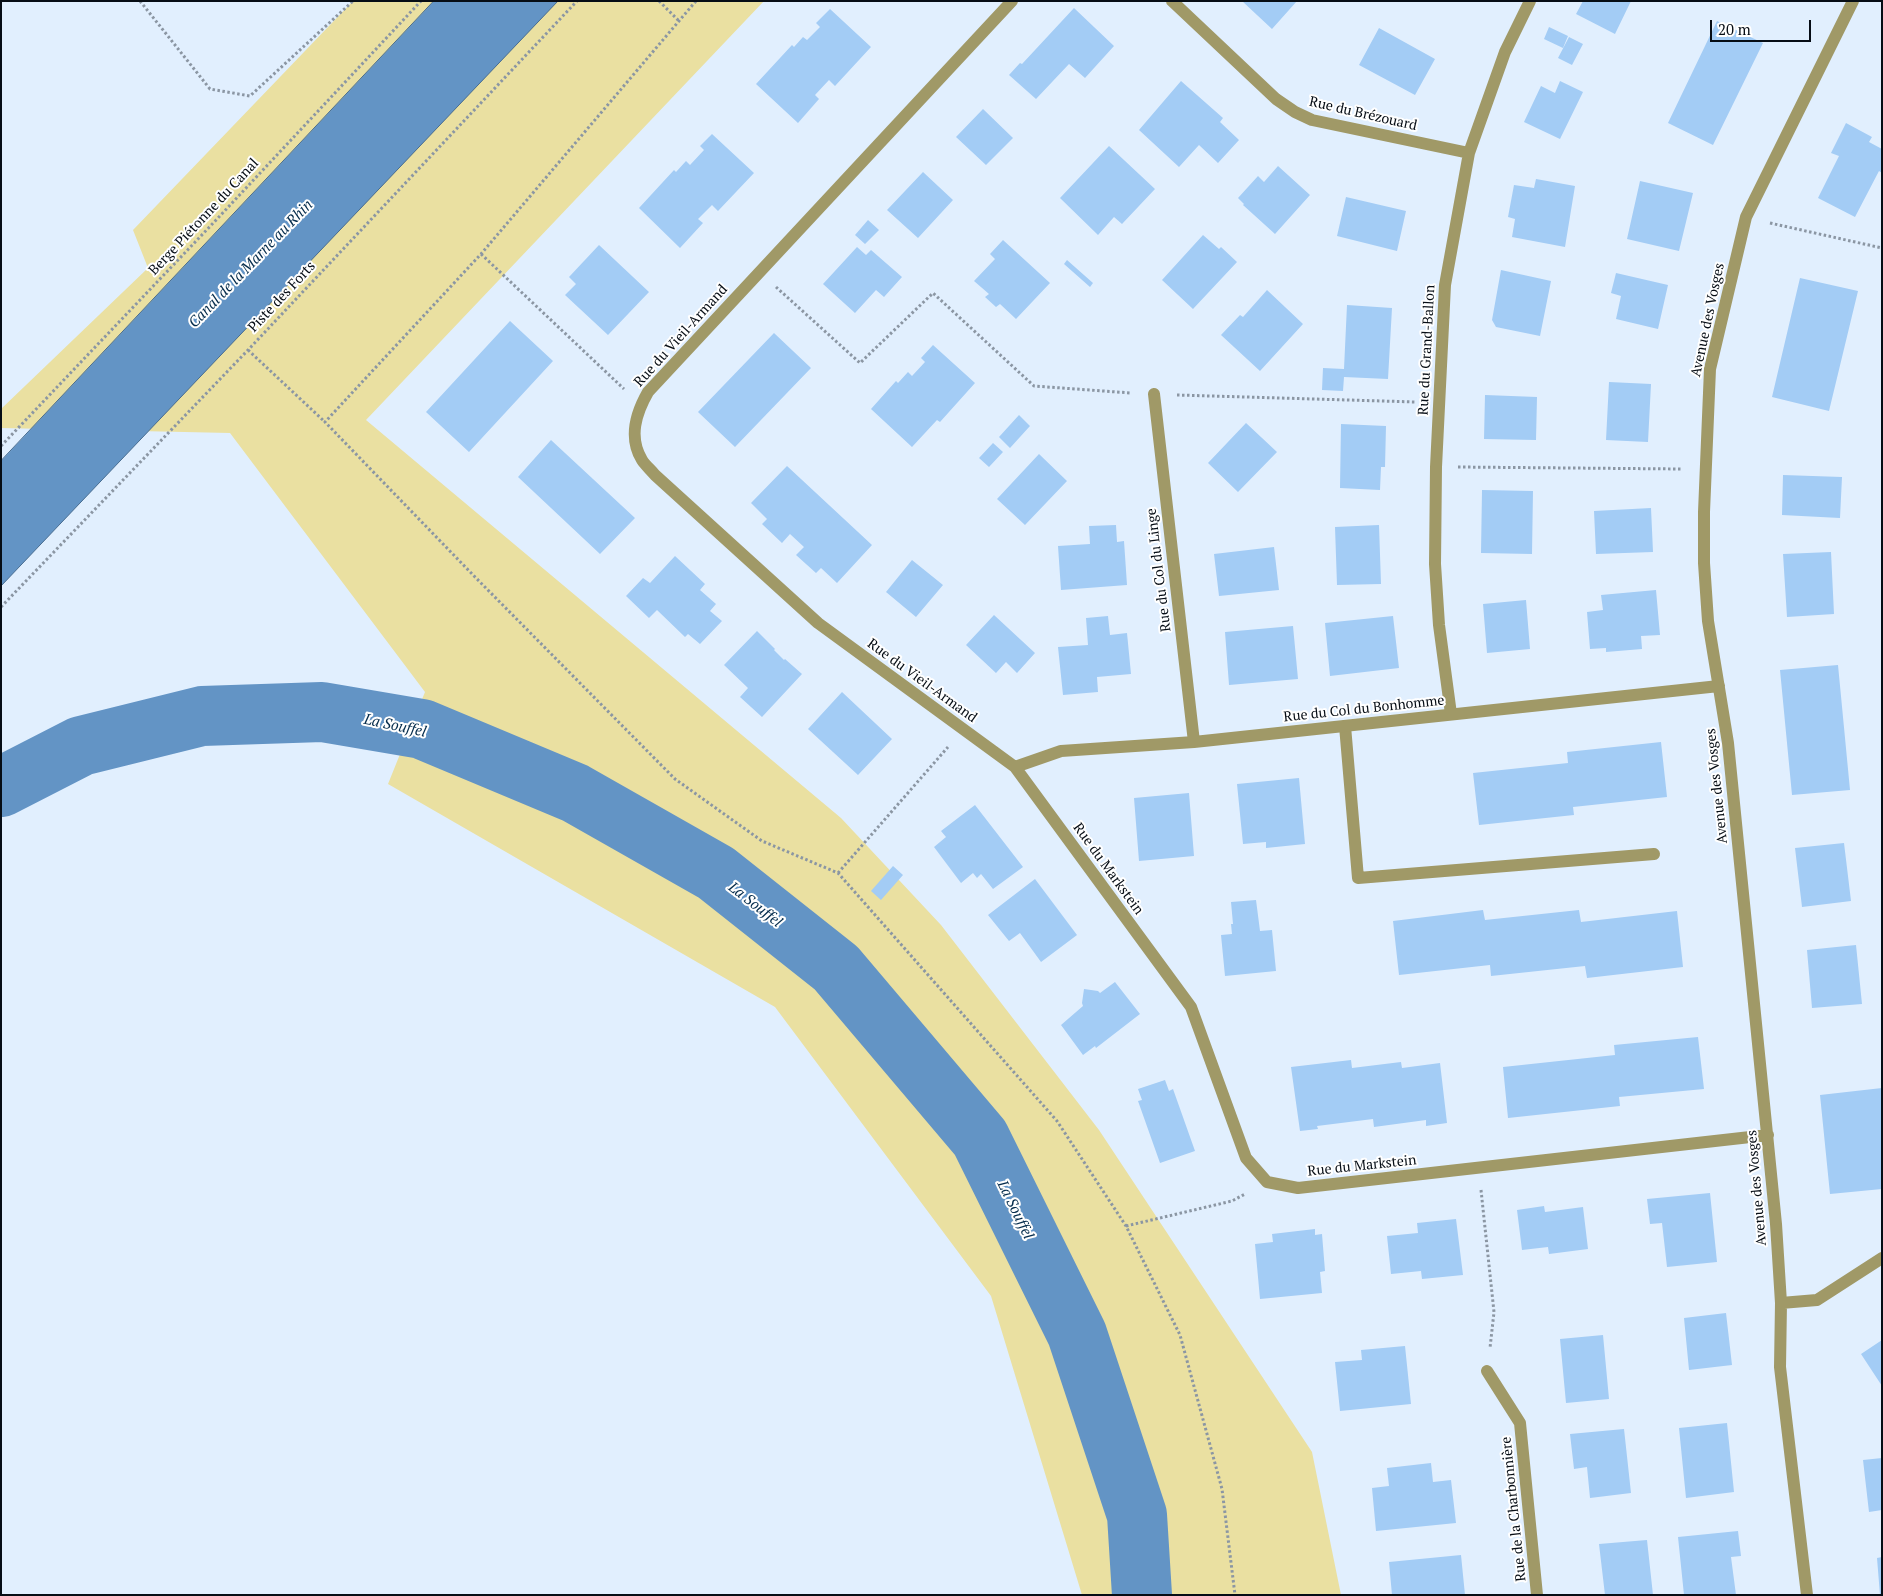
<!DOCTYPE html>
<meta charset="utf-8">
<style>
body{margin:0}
#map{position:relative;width:1883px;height:1596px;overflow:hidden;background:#e1effe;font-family:"PT Serif",serif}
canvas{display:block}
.frame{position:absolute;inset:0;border:2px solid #060d15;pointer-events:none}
.scale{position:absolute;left:1710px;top:20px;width:101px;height:22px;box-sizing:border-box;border:2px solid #060d15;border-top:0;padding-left:6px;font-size:15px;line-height:18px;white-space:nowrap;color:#060d15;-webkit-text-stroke:4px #fff;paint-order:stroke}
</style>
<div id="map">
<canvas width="1883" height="1596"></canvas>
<div class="frame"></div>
<div class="scale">20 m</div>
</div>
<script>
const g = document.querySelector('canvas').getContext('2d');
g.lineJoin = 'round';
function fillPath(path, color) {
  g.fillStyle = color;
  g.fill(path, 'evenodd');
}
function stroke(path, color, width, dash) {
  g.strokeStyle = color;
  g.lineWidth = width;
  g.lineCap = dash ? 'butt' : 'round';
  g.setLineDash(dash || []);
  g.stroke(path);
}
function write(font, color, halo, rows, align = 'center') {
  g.font = font + ' "PT Serif",serif';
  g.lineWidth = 4;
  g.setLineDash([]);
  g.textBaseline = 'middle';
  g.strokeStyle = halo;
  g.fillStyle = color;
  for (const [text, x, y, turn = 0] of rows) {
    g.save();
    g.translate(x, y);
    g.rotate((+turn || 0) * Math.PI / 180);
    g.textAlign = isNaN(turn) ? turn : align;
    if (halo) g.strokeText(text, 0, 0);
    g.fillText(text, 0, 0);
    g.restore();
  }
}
fillPath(new Path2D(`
 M353,1H764L366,420L841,818L941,925L1099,1130L1312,1452L1341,1595H1082L991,1296L775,1007L388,784L425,692L230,433L1,428V409L148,268L133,230Z`), '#eae0a1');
const water = new Path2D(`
 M434,1H558L1,586V461Z`);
fillPath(water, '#6394c5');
stroke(water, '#476c90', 1);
stroke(new Path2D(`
 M1,787L81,746L202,716L322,712L422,729L575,793L716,873L836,968L980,1138L1077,1334L1137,1515L1142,1595`), '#6394c5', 60);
fillPath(new Path2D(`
 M1242,1H1297L1272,29Z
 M1583,1H1631L1615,34L1576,14Z
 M1074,8L1114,46L1085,78L1069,64L1036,99L1009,75L1020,63L1022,64Z
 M830,9L871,47L835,86L829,80L815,95L819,99L798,123L756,84L792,45L794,47L803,37L807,40L820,27L816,23Z
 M1717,21L1763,43L1713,145L1668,123Z
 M1549,27L1568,36L1563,48L1544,39Z
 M1379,28L1435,59L1415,95L1359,65Z
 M1569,37L1583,44L1572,65L1558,58Z
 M1181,81L1223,118L1220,122L1239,140L1218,163L1199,145L1179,167L1139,130Z
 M1560,81L1583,92L1560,139L1524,122L1541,86L1555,93Z
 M983,109L1013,138L986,165L956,137Z
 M1846,123L1872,137L1869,142L1882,149V173L1879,171L1855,217L1818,198L1839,156L1831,153Z
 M712,134L754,173L718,211L712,205L698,219L703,223L680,248L639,208L674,170L676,172L686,161L690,165L704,150L700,146Z
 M1109,146L1155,189L1122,224L1114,217L1098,235L1060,198Z
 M1278,166L1310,195L1275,234L1243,205L1244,204L1238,198L1258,176L1264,182Z
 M923,172L953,200L918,238L887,210Z
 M1536,179L1575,186L1565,247L1512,237L1515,219L1508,217L1514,185L1534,188Z
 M1640,181L1693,193L1679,251L1627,239Z
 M1346,197L1406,211L1397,251L1337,236Z
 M868,220L879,230L865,244L855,235Z
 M1203,235L1219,249L1221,247L1237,262L1193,309L1162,280Z
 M1003,240L1050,283L1016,319L1000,304L996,307L985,297L989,294L974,281L995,259L990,254Z
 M599,245L649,292L608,335L565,295L576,284L569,277Z
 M857,247L866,255L871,250L902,277L884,297L876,290L855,313L823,284Z
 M1067,260L1093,283L1090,287L1064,264Z
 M1501,270L1551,281L1540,336L1496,327L1492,320Z
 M1616,273L1668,285L1658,329L1616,319L1621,296L1611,293Z
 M1800,278L1858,291L1829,411L1772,397Z
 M1267,290L1303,324L1260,371L1221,335L1240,315L1243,317Z
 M1347,305L1392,308L1388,379L1344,377L1343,391L1322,390L1323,368L1344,369Z
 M510,321L553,361L469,452L426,412Z
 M774,333L811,368L735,447L698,412Z
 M933,345L975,383L940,422L937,420L912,447L871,409L896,381L898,383L908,372L912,376L925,362L921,358Z
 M1609,382L1651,384L1648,442L1606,440Z
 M1485,395L1537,397L1536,440L1484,439Z
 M1019,415L1030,426L1010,448L999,437Z
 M1246,423L1277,452L1238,492L1208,463Z
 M1341,424L1386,426L1385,467H1381L1380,490L1340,488Z
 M551,440L635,518L600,554L518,477Z
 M993,443L1003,452L989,467L979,458Z
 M1039,454L1067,481L1025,525L997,499Z
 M787,466L872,545L837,583L821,568L816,573L796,555L804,547L790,534L782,543L762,524L767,519L751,503Z
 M1783,475L1842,477L1840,518L1782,515Z
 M1482,490L1533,491L1532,554L1481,553Z
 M1651,508L1653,552L1596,554L1594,511Z
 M1116,525L1117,542L1124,541L1127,585L1061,590L1058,546L1090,544L1089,526Z
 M1379,525L1381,584L1337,585L1335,527Z
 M1274,547L1279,590L1219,596L1214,554Z
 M1831,552L1834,614L1787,617L1783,554Z
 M675,556L705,584L700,590L716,604L710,611L722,621L700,644L688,634L685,637L657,610L649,618L626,596L643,578L650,583Z
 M912,560L943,585L916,617L886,592Z
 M1656,590L1660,635L1641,636L1642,649L1606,652V648L1590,649L1587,612L1603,610L1601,595Z
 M1526,600L1530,649L1487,653L1483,604Z
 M994,615L1035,653L1017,673L1006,662L996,673L966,645Z
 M1108,616L1110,635L1127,633L1131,674L1097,677L1098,692L1063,695L1058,647L1088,645L1086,618Z
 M1393,616L1399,668L1330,676L1325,623Z
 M1293,626L1298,679L1229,685L1225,632Z
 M757,631L775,649L774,650L784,660L785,659L802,674L762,717L740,697L748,688L724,665Z
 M1838,665L1850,790L1792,795L1780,670Z
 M842,692L892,739L858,775L808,729Z
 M1661,742L1667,797L1573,807L1574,815L1479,825L1473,773L1568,763L1567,752Z
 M1299,778L1305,844L1266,848V842L1243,844L1237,784Z
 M1189,793L1194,856L1139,861L1134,798Z
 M975,805L1023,867L993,889L981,874L977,878L973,873L961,883L934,847L946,837L941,831Z
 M1844,843L1851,901L1802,907L1795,848Z
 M893,866L903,875L881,900L871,891Z
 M1035,879L1077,935L1041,962L1020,933L1009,941L988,915Z
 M1256,900L1260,931L1272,930L1276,971L1225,976L1221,935L1232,934L1231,924H1233L1231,902Z
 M1483,910L1485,920L1579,910L1581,922L1677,911L1683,967L1587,978L1585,966L1491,976L1490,965L1399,975L1393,921Z
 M1856,945L1862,1004L1812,1008L1807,950Z
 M1115,982L1140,1014L1096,1048L1095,1046L1083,1055L1061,1025L1083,1006L1082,1003L1084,989L1098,991L1100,993Z
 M1698,1037L1704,1089L1619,1097L1620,1106L1508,1118L1503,1067L1615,1055L1614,1045Z
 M1351,1060L1352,1068L1401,1062L1402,1068L1440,1063L1447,1123L1426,1126V1120L1374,1127L1373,1119L1317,1126L1318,1129L1300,1131L1291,1067Z
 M1165,1080L1169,1091L1173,1089L1195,1151L1160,1163L1138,1101L1142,1100L1138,1089Z
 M1882,1088V1189L1830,1194L1820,1095Z
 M1710,1193L1717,1262L1667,1267L1662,1223L1650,1224L1647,1199Z
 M1544,1206L1545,1212L1583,1207L1588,1249L1549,1254L1548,1247L1522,1250L1517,1210Z
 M1456,1219L1463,1275L1422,1279L1421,1271L1391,1274L1387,1236L1418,1233L1417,1223Z
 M1315,1229V1235L1322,1234L1325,1271L1320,1272L1322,1293L1260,1299L1255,1244L1273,1242L1272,1234Z
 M1726,1313L1732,1365L1689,1370L1684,1318Z
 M1603,1335L1609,1399L1566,1403L1560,1339Z
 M1882,1340V1386L1861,1354Z
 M1405,1346L1411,1404L1340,1411L1335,1362L1362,1360L1361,1350Z
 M1727,1423L1734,1492L1686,1498L1679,1428Z
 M1624,1429L1631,1493L1590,1498L1587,1467L1574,1469L1570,1434Z
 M1882,1458V1510L1869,1512L1863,1460Z
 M1431,1463L1433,1482L1451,1480L1456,1523L1376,1531L1372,1488L1389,1486L1387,1468Z
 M1738,1531L1741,1556L1731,1557L1736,1595H1684L1678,1537Z
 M1647,1540L1653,1595H1605L1599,1544Z
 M1461,1555L1465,1595H1392L1389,1562Z
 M1882,1557V1595H1880L1877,1558Z`), '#a3ccf5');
stroke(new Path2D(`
 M140,1L210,89L250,96L353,1
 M659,1L678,20
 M696,1L481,254L325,422L476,578L675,779L762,841L838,873L1057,1121L1126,1226L1180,1335L1222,1489L1235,1595
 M1770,223L1882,248
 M481,254L624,389
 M776,287L860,363L933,293L1034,386L1131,393
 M248,350L325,422
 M1177,395L1416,402
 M1,446L218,218L421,1
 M1458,467L1682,469
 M1,607L248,350L577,1
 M838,873L948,747
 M1481,1190L1494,1312L1490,1348
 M1126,1226L1232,1201L1245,1194`), '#8b96a3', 3, [2.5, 2.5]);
stroke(new Path2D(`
 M1345,726L1358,878L1654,854`), '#a09967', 12);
stroke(new Path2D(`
 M1012,1L648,392C636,413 628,437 642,460C645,465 651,470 655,475L818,623L1015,767L1191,1007L1246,1158L1267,1182L1298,1188L1768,1135
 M1172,1L1276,99L1295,112L1312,120L1469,153
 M1154,394L1194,742
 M1451,714L1439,625L1435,564L1436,467L1445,285L1469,153L1505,52L1530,1
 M1015,767L1061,751L1194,742L1719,686
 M1781,1303L1817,1300L1882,1258
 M1487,1371L1520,1423L1537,1595
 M1807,1595L1780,1367L1781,1303L1776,1224L1728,743L1708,621L1704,563V512L1710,369L1746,217L1853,1`), '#a09967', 12);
write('14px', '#060d15', '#fff', [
 ["Rue du Brézouard",1363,114,13],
 ["Berge Piétonne du Canal",204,217,-47],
 ["Piste des Forts",282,297,-47],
 ["Avenue des Vosges",1708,320,-78],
 ["Rue du Vieil-Armand",681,336,-48],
 ["Rue du Grand-Ballon",1427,350,-87],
 ["Rue du Col du Linge",1159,570,-97],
 ["Rue du Vieil-Armand",922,681,36],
 ["Rue du Col du Bonhomme",1364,709,-6],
 ["Avenue des Vosges",1717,786,-96],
 ["Rue du Markstein",1108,869,54],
 ["Rue du Markstein",1362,1166,-6],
 ["Avenue des Vosges",1757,1188,-95],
 ["Rue de la Charbonnière",1514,1509,-96]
]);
write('italic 15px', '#052c4c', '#fff', [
 ["Canal de la Marne au Rhin",251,264,-46],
 ["La Souffel",395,726,12],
 ["La Souffel",755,905,38],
 ["La Souffel",1015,1210,64]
]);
</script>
